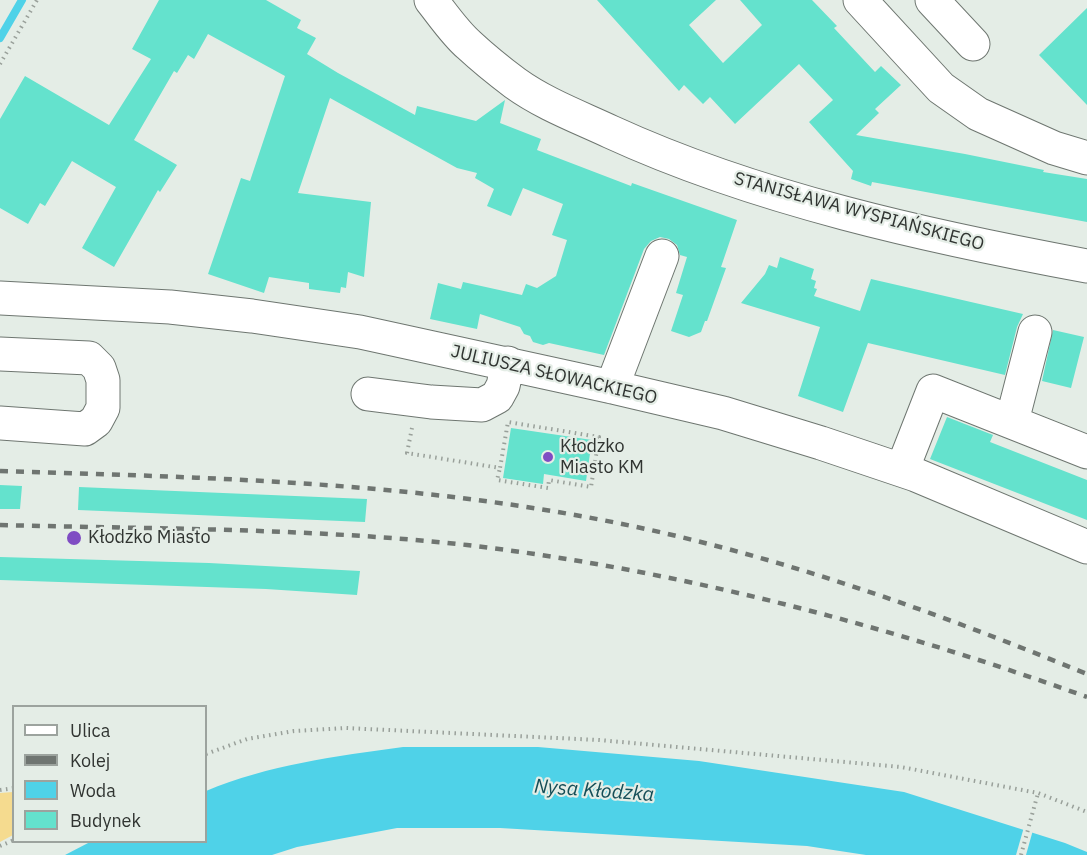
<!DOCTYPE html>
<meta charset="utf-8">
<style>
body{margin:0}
#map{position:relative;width:1087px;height:855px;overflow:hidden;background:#e4ede6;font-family:"IBM Plex Sans",sans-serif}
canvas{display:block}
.legend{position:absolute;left:12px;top:705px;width:195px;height:138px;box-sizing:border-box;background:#e4ede6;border:2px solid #9ca39e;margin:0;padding:8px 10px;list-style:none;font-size:18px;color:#303431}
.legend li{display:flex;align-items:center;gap:12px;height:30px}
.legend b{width:30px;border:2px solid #9ca39e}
</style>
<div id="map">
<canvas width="1087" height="855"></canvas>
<ul class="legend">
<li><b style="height:8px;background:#fff"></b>Ulica</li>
<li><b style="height:8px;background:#6f7571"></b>Kolej</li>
<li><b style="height:16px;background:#4fd2e8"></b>Woda</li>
<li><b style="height:16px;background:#64e2cd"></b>Budynek</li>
</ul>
</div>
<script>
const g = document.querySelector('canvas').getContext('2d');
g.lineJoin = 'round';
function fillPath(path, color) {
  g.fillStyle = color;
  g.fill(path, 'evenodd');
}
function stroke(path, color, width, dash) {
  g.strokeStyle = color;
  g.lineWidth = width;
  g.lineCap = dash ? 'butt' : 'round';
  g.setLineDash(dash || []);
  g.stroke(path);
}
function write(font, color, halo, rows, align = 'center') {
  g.font = font + ' "IBM Plex Sans",sans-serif';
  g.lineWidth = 4.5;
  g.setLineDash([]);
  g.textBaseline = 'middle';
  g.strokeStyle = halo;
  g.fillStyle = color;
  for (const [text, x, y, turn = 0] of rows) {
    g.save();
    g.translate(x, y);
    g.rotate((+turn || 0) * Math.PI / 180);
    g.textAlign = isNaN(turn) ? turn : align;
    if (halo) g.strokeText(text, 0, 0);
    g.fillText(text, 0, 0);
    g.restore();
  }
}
fillPath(new Path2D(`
 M13,792V835L0,842V793Z`), '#f5db8f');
fillPath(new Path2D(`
 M403,747H538L699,761L904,792L1065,843L1087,852V855H866L807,846L500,828H397L297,847L272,855H65L90,842H206V791C268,765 336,756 403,747Z`), '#4fd2e8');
fillPath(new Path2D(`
 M1024,827L1033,830L1026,855H1016Z`), '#e4ede6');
stroke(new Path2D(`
 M0,38L22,0`), '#4fd2e8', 8);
fillPath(new Path2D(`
 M159,0H266L301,20L297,28L316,38L307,54L338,73L415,115L417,106L476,121L505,100L500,123L541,139L537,150L631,186L632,183L737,220L721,267L726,268L707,321H705L701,332L689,337L671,331L683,295L676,293L687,257L680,255L677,245L669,239L660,237L651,241L644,249L604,355L549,343L543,345L533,342L530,336L524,334L520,327L480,314L477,329L430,319L438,283L461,289L463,282L522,295L526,284L537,288L556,276L567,240L552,235L563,204L523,188L511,216L487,206L494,189L475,178L477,173L457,168L330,98L298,193L371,202L364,277L348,272L346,288L341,287L340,293L309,289V283L269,277L264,293L208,274L241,178L250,181L285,76L208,34L194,59L188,55L177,73L174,71L134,140L177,165L160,192L158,190L114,267L82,248L116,187L72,161L45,206L40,203L28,224L0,208V119L25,76L109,125L151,59L132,49Z
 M597,0H716L689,25L723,63L762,25L740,0H812L837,26L834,28L875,72L881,66L901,85L875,109L879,113L856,135L965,154L1044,170L1043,172L1087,179V222L872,182L871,186L851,179L853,171L809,122L833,100L799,64L735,124L710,97L703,104L684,85L679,91Z
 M1087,8V105L1039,55Z
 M780,257L814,269L811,279L816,281L814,288L817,289L814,296L860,311L871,279L1023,314L1017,327L1005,375L868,343L843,412L798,396L820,327L741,303L765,274L769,265L777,268Z
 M1053,330L1084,337L1071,388L1042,381Z
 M947,417L993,435L990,442L1087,480V520L930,459Z
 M511,428L592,440L586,481L544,474L543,484L503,478Z
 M0,485L22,486L20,509H0Z
 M79,487L367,499L365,522L78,510Z
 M0,557L209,563L360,571L357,595L266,589L0,580Z`), '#64e2cd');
const minor = new Path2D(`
 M860,0L941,88L978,114L1054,148L1087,158
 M932,0L973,44
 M0,298L170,307L252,316L360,332L612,387L723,413L821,443L916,475L1087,547
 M0,354L89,358L99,368L103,380V408L96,421L85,429L0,423
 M612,387L662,256
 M368,394L431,402L482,405L497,397L503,386L508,363
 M1012,421L1035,332
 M902,470L933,391L1087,452`);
const major = new Path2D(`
 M431,0C443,15 455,33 469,45C483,58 499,71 515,83C544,104 579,117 611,132C757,199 930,237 1087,266`);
stroke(minor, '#6e7670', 35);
stroke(major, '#6e7670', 35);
stroke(new Path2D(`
 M0,64L37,0
 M412,428L407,453L500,468L508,422L599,437L591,487L549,480L548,488L497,480L500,468
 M206,754L247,739L294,731L346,728L599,740L901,767L1038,793L1087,812
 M0,790L14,788
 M0,846L14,840
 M1021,855L1038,793`), '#99a09a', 4, [1.5, 4.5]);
stroke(minor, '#fff', 33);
stroke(major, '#fff', 33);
stroke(new Path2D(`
 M0,471C192,477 385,481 575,515C752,546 921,606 1087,674
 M0,525C155,529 312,528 467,545C678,570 887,625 1087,697`), '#6f7571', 4.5, [8, 8]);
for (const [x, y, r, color] of [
 [548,457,6,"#7f4cc3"],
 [74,538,8,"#7f4cc3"]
]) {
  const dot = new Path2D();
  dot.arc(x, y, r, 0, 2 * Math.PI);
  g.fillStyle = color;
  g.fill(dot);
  stroke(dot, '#e4ede6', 2);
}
write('18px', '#303431', '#e4ede6', [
 ["STANISŁAWA WYSPIAŃSKIEGO",859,212,15],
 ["JULIUSZA SŁOWACKIEGO",554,375,13]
]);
write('18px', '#303431', '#e4ede6', [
 ["Kłodzko",560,447],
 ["Miasto KM",560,468],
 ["Kłodzko Miasto",88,538]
], 'left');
write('italic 20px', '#154e57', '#e4ede6', [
 ["Nysa Kłodzka",594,791,4]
]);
</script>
